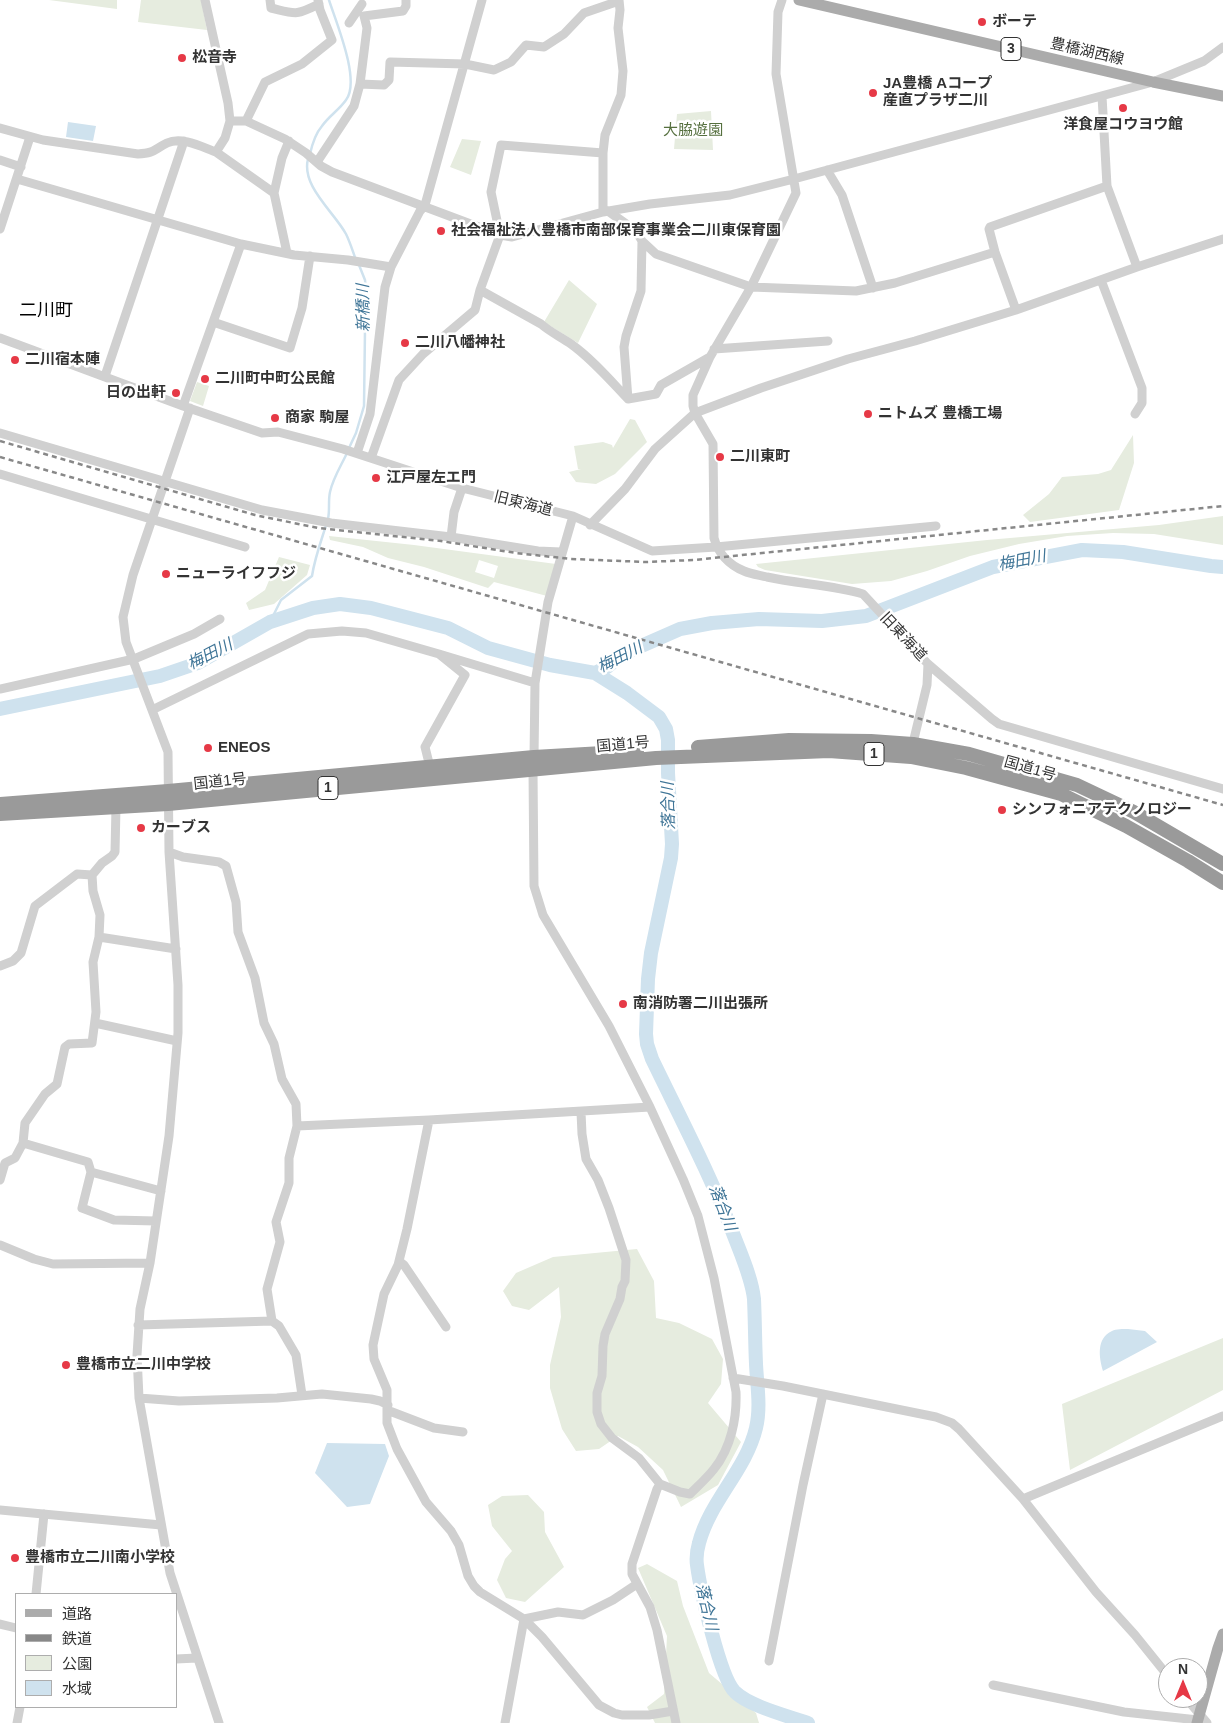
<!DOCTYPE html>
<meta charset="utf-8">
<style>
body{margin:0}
#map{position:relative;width:1223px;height:1723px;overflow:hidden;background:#fff;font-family:Helvetica,"Noto Sans JP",sans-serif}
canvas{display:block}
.legend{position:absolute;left:15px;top:1593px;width:162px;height:115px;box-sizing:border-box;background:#fff;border:1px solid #adadad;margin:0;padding:6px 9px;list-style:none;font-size:15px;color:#333}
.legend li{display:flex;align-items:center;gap:10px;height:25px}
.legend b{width:25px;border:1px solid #adadad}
.north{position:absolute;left:1158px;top:1658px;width:50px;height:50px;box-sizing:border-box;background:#fff;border:1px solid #adadad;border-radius:50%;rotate:0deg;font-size:14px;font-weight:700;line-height:20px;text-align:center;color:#333}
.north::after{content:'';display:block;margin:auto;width:18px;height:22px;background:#e63946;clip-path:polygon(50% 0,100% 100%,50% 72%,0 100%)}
</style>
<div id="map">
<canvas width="1223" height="1723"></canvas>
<ul class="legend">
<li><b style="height:6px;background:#ababab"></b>道路</li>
<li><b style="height:6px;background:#888"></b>鉄道</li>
<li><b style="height:14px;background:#e6ecdf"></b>公園</li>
<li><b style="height:14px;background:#cfe2ee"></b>水域</li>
</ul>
<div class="north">N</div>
</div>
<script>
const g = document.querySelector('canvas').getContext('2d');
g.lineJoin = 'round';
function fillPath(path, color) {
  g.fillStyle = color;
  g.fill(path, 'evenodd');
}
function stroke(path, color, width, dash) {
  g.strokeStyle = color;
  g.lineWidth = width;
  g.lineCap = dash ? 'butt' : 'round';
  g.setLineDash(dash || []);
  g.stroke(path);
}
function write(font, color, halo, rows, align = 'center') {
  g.font = font + ' Helvetica,"Noto Sans JP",sans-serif';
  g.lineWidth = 5;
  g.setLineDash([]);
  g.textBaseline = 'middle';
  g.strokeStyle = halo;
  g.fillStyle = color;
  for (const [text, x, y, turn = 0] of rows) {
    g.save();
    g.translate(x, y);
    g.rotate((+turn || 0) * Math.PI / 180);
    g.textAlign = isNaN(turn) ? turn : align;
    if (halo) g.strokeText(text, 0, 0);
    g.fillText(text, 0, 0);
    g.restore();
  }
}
fillPath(new Path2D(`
 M49,0H117V9Z
 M141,0H201L207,30L138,22Z
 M711,111L713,150L674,149L677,114Z
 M462,139L481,141L471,175L450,167Z
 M569,280L597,304L578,343L544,322Z
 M197,382L209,386L203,406L190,401Z
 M630,419L635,420L647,442L615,474L596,484L576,482L569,472L581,469H578L574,446L603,442L612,445L613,448Z
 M1133,435L1134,463L1119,510L1030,522L1023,515L1049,494L1062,477L1098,474L1111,470Z
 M1223,516V545L1154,534L1113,533L1067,536L1019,544L970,556L927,571L891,581L852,584L765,570L758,567L756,564L987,540L1159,525Z
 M329,536L414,545L556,564L547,596L494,582L488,588L424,567L388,558L363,547L330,540ZM479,560L498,566L494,578L475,572Z
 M279,557L310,565L307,575L274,604L249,610L246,603L265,590Z
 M637,1249L654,1281L656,1318L679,1323L712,1339L723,1359L721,1384L708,1403L741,1442L718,1485L681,1507L663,1470L638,1447L618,1436L599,1449L576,1451L562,1429L550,1388V1365L561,1317L559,1287L529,1310L512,1306L503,1291L516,1273L553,1257Z
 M1223,1338V1390L1070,1470L1062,1404Z
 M528,1495L544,1512L545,1532L564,1567L525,1602L506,1598L497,1580L505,1559L512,1551L492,1526L488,1505L502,1496Z
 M647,1564L677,1581L683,1606L709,1673L756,1713L759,1723H655L647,1707L664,1694L667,1636L638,1568Z`), '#e6ecdf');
fillPath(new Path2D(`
 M68,122L96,126L93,141L66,137Z
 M1128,1329L1145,1331L1157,1342L1103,1371C1099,1358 1096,1338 1112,1331C1116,1329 1123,1329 1128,1329Z
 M327,1443L385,1444L389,1456L370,1504L347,1507L315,1473Z`), '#cfe2ee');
stroke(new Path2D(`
 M310,154C312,145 316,133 322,126C329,116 339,110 346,100C361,81 336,22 329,0
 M308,159C301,186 334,212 346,234C350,242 353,252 356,260
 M349,448L356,433L364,406L365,330L367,300L365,280L359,265
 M270,622L281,600L312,576C315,556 322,539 328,519C330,510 328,501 330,492C333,478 341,466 347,453`), '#cfe2ee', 2.5);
stroke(new Path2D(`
 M595,673L627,693L659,717L666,729L668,740V773L672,844L671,858L651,953L648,979L646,1034L647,1044L652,1059C681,1119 712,1178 736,1241C743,1259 752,1280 754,1299C755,1321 755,1342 756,1364C757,1385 761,1407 756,1428C746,1470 710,1501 699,1543C697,1550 696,1558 697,1565C700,1588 720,1678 735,1692C749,1706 788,1716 808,1723
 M0,709L160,676L198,663L270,622L313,608L340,604L371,608L448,628L488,648L550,665L595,673L607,667L623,654L680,629L712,623L759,619L822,621L866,616L993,567L1082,550L1123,552L1211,566L1223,567`), '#cfe2ee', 14);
stroke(new Path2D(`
 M270,0L271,8C296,14 295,16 319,4
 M782,0L778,12L776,74L796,193L751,287L710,357L693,395V406L695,413L713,444L714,538C718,553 729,565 744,571C751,574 759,575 767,577C799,584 832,585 863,594L928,664L992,719L999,724L1223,789
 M349,23L362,4
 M360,84L384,85L389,80L390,62L465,64L494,70L511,62L526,45L544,47L564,34L584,13L619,1
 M1102,96L1107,186L1137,267
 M230,121H246L285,139L306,153L321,166L332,172L500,235L512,237L603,212L650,204L730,195L794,179L1153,82L1204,61L1223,47
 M246,121L265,82L302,64L332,40L320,10L318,0
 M0,128L43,140L138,154C155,153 153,150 167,143C182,136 202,147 216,152L225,138L230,121L228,103L205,0
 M216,152L274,193
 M0,160L21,167
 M317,162L354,106L360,84L367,28L364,16L403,11L406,6V0
 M827,170L842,195L873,288
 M17,179L241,244L294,255L348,260L391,267
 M608,211L636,231L642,241L656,254L751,287L856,291L895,283L995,252
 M603,212V153L605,135L621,95L623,71L618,28L620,10L619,0
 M0,229L30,137
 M287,253L274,193L282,158L289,141
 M1101,280L1142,388V403L1135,414
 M480,290L500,235L491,192L501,145L603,153
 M1016,310L995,252L989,229L990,227L1107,186
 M213,322L290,348L302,308L310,256
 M0,338L183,406L262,433L278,432L343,449L462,488L573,516L652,551L716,547L936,526
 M714,349L828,341
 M105,376L184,141
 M628,399L624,347L626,336L641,291L642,241
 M183,406L241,244
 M190,408L133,575L123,617L126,642L168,752L169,852L178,985V1033L169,1136L150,1263L140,1309L137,1355L139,1398L170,1573L219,1723
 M0,433L262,510L331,523L451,537L538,551L561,552
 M357,453L370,414L385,287L391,267L420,211L425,205L482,0
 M371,458L399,380L423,354L475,310L480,290L541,324C550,332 561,337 571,344C592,359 610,380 628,399L656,394L661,385L710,357
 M0,474L245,547
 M590,525L625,489L655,449L695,413L761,388L848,359L915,341L1016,310L1137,267L1223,239
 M451,537L454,512L462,488
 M535,683L548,602L573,516
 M0,689L134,659L194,634L220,619
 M152,710L308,634L342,631L366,633L439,654
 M912,747L927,685L928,664
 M430,767L425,747L465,675L439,654L535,683L534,757
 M533,770L534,886L543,915L609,1026L650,1107L683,1179L698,1216L714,1278L736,1392C737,1418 731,1448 714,1469C707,1478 698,1486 690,1494L680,1492L660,1484L639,1458L612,1438L601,1424L597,1412V1393L602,1376L603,1346L605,1334L620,1299L622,1287L625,1281L626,1260L609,1208L598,1180L586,1159L582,1134L581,1112
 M169,852L183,857L219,862L226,866L236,902L238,932L255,978L264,1023L274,1044L282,1079L296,1104L297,1126L429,1120L650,1107
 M99,937L176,949
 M0,966L13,961L21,953L35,906L77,874L92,875
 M95,1023L177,1041
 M429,1120L407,1229L398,1265L384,1294L373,1345L374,1359L387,1390V1423L397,1449L426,1502L451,1531L459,1545L468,1576L474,1586L480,1592L524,1619L542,1637L599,1705L614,1713L622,1715H649L673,1711
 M297,1126L289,1158V1183L276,1222L280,1242L267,1289L272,1321L279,1326L296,1355L302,1395
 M23,1143L88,1162L91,1172L161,1191
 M91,1172L82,1208L114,1220L156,1221
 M0,1180L5,1163L15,1158L23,1143L25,1123L45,1094L57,1084L65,1047L69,1044L92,1043L96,1012L93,962L99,937L100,915L93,891L92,875L102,863L112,856L115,852L116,807
 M0,1245L34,1259L53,1264L150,1263
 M399,1261L404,1265L446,1327
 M138,1325L272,1321
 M733,1378L783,1386L936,1417L952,1423L959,1429L1023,1499L1096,1592L1135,1635L1168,1676
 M139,1398L179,1401L277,1398L322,1394L371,1399L380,1401L388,1405
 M387,1410L434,1428L463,1432
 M660,1484L657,1489L632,1564V1574L650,1607L657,1630L676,1723
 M1023,1499L1223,1416
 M0,1510L161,1525
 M36,1594L44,1514
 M524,1619L558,1612L583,1615L613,1600L637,1584
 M0,1624L16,1628
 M176,1659L197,1658
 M769,1661L803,1485L823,1394
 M993,1685L1124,1712L1198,1720
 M1186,1698L1207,1723
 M17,1723L20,1707
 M505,1723L524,1619`), '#d0d0d0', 9);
stroke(new Path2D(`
 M799,0L1153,82L1223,96
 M1197,1723L1218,1648L1223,1634`), '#ababab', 11);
stroke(new Path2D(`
 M698,747L789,740L871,741L913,744L969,754L1077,785L1134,812L1223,864
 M0,804L168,791L534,757L637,751
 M0,814L168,804L656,758L829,751L911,757L966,768L1061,794L1126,826L1188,861L1223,883`), '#9a9a9a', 14);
stroke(new Path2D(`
 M0,441L255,515L318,528L441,541L516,553L571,559L646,562L694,560L1223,506
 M0,457L1223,805`), '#888', 2.5, [5, 4]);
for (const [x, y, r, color] of [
 [982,22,5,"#e63946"],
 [182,58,5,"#e63946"],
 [873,93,5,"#e63946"],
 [1123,108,5,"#e63946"],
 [441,231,5,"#e63946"],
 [405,343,5,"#e63946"],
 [15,360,5,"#e63946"],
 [205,379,5,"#e63946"],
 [176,393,5,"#e63946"],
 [868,414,5,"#e63946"],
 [275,418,5,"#e63946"],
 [720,457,5,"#e63946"],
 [376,478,5,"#e63946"],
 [166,574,5,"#e63946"],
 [208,748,5,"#e63946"],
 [1002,810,5,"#e63946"],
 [141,828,5,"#e63946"],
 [623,1004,5,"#e63946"],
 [66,1365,5,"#e63946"],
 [15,1558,5,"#e63946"]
]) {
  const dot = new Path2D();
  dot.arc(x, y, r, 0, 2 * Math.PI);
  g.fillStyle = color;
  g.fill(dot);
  stroke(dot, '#fff', 2);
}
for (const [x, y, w] of [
 [1011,49,20],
 [874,754,20],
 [328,788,20]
]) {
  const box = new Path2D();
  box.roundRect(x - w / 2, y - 11.5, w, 23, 4);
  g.fillStyle = '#fff';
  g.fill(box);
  stroke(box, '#333', 1);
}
write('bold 14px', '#333', null, [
 ["3",1011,49],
 ["1",874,754],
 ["1",328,788]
]);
write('bold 15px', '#333', '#fff', [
 ["ボーテ",992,22],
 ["松音寺",192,58],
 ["JA豊橋 Aコープ",883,84],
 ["産直プラザ二川",883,101],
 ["洋食屋コウヨウ館",1123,125,"center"],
 ["社会福祉法人豊橋市南部保育事業会二川東保育園",451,231],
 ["二川八幡神社",415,343],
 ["二川宿本陣",25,360],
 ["二川町中町公民館",215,379],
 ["日の出軒",166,393,"right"],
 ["ニトムズ 豊橋工場",878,414],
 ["商家 駒屋",285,418],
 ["二川東町",730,457],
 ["江戸屋左エ門",386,478],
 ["ニューライフフジ",176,574],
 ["ENEOS",218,748],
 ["シンフォニアテクノロジー",1012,810],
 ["カーブス",151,828],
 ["南消防署二川出張所",633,1004],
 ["豊橋市立二川中学校",76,1365],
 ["豊橋市立二川南小学校",25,1558]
], 'left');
write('15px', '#333', '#fff', [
 ["豊橋湖西線",1087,52,13],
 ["旧東海道",523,504,14],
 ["旧東海道",903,637,47],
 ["国道1号",623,745,-5],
 ["国道1号",1030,769,16],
 ["国道1号",220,782,-6]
]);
write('15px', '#56703f', '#fff', [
 ["大脇遊園",693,131]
]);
write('italic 16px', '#3f7597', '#fff', [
 ["新橋川",364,308,-91],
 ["梅田川",1022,561,-11],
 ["梅田川",210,655,-27],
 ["梅田川",620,658,-27],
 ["落合川",669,806,-92],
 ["落合川",722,1208,69],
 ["落合川",706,1607,77]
]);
write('18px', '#000', '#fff', [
 ["二川町",46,311]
]);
</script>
